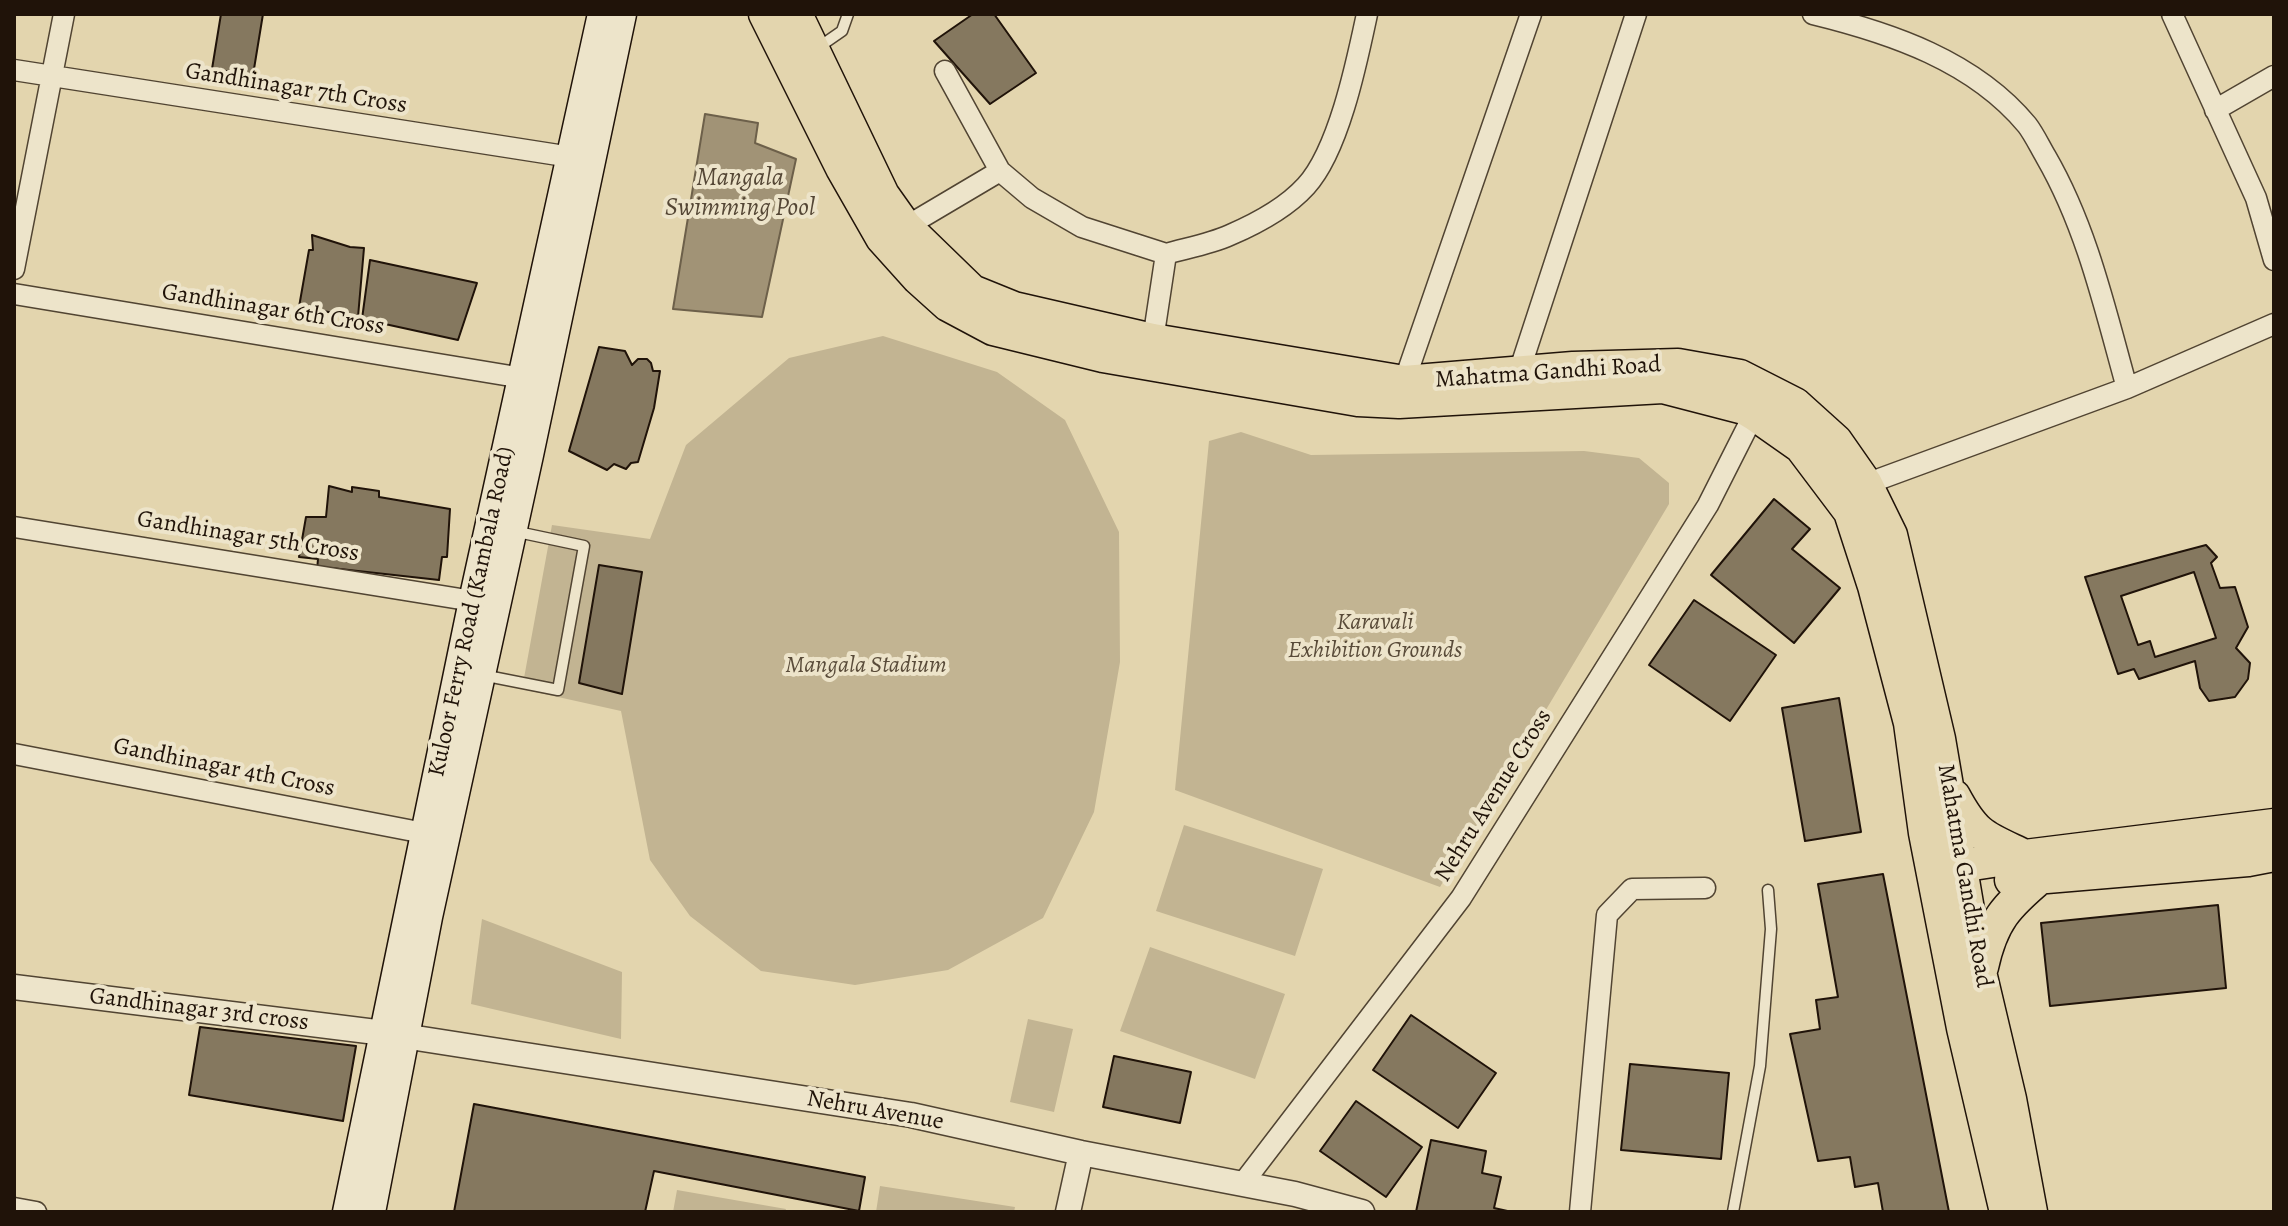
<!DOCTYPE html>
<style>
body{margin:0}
#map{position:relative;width:2288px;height:1226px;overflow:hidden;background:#e3d5ae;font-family:Alegreya,serif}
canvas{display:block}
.frame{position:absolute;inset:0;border:16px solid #201309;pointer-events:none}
</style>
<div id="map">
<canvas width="2288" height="1226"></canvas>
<div class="frame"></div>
</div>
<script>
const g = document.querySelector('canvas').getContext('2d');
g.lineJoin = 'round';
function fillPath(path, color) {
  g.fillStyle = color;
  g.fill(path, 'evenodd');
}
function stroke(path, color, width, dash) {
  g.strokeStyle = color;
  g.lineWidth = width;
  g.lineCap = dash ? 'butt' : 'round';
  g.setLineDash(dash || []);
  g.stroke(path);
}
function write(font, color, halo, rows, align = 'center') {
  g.font = font + ' Alegreya,serif';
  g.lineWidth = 8;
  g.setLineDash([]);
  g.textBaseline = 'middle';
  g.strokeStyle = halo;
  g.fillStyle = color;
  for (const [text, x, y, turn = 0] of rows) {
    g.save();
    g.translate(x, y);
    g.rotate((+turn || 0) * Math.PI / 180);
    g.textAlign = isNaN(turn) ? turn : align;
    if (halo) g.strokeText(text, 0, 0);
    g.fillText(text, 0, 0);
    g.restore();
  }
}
fillPath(new Path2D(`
 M883,336L997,372L1065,420L1119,532L1120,662L1094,812L1043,918L948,970L855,985L761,971L690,916L650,860L621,711L522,689L552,525L650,539L686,445L789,358Z
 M1241,432L1311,455L1584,451L1639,458L1669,483V504L1440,887L1175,790L1209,441Z
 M1184,825L1323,869L1295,956L1156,911Z
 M482,919L622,972L621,1039L471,1004Z
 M1150,947L1285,994L1255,1079L1120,1031Z
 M1028,1019L1073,1029L1054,1112L1010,1102Z
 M880,1186L1015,1207L1014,1212H876Z
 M677,1190L786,1209L785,1212H673Z`), '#c2b492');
const water = new Path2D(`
 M705,114L758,123L755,143L796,159L762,317L673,309Z`);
fillPath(water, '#a19376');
stroke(water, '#6d604a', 2);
const building = new Path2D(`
 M221,14H263L253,75L212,69Z
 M973,14H994L1036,73L990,104L934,41Z
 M312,235L350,247L364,248L358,317L299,307L309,250H313Z
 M370,260L477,283L458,340L362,319Z
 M599,347L625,351L632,365L638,359H647L651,363L653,371H660L654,408L638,462L631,463L626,469L614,464L607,470L569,451Z
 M329,486L352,492V487L379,491V497L450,509L447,557H442L439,580L331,568V571L317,570L318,559L299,557L306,517H326Z
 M1774,499L1810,529L1792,549L1840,588L1794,643L1711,575Z
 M2206,545L2217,557L2211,563L2220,588L2235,587L2248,627L2236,648L2250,663L2248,679L2235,697L2209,701L2200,688L2195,661L2139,679L2134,669L2118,674L2085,577ZM2194,572L2216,638L2155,657L2150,641L2138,645L2121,596Z
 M599,565L642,572L622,694L579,683Z
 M1694,600L1776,655L1730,721L1649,665Z
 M1839,698L1861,832L1805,841L1782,708Z
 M1883,874L1949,1212H1883L1878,1183L1855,1187L1850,1157L1818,1161L1790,1034L1820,1029L1816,1000L1838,997L1818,884Z
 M2218,905L2226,988L2050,1006L2041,923Z
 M1411,1015L1496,1073L1458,1128L1373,1070Z
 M200,1027L356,1046L343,1121L189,1095Z
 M1114,1056L1191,1072L1180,1123L1103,1107Z
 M1630,1064L1729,1073L1721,1159L1621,1150Z
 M1356,1101L1422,1147L1386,1197L1320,1151Z
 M474,1104L865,1177L859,1211L654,1171L645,1212H454Z
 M1431,1140L1486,1151L1482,1173L1501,1177L1494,1208L1512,1212H1416Z`);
fillPath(building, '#85785f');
stroke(building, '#201309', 2);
const service = new Path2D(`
 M816,49L842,31L848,14
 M482,675L558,690L584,546L513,531
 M1733,1212L1760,1066L1771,929L1768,890`);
const minor = new Path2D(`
 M1813,14C1891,33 1974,61 2027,125C2034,134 2040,147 2046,157C2087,228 2105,309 2127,388
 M2172,14L2256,198L2274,260
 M14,70L571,157
 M945,71L1000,171L1032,198L1082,227L1166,254
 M2215,110L2274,76
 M897,232L1000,171
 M14,269L64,14
 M14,294L535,380
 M1153,340L1166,254C1187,248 1210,244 1230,235C1258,223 1286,208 1306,186C1339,150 1357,61 1367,14
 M1519,372L1636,14
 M1402,388L1531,14
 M1866,484L2127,388L2274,324
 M14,527L473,601
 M14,754L424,833
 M1243,1183L1461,898L1708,505L1754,414
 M14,1208L36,1212
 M1580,1212L1607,915L1632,889L1705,888`);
const tertiary = new Path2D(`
 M14,987L384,1033L911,1115L1081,1153L1295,1194L1362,1212
 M1068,1212L1081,1153`);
const secondary = new Path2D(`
 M347,1212L473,601L602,14
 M371,1212L428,917L529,455L622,14`);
const primary = new Path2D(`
 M765,14L842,168L882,238L918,278L948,305L993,329L1103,356L1358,400L1399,402L1663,387L1744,408L1754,414L1801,447L1850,512L1874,586L1910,723L1925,833L1963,1028L2006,1212
 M796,14L883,195L905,226L972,291L1014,308L1153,340L1404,382L1573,368L1678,365L1740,376L1795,404L1836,441L1866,484L1891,535L1939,739L1975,951L2010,1099L2031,1212
 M1954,796C1976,837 1985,837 2025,856
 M1940,869L2025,856L2274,825
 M2011,880L2248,860L2274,855
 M1982,967C1992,921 2006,906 2042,876`);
stroke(service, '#514432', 13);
stroke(minor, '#514432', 23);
stroke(tertiary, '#514432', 27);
stroke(secondary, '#201309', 31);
stroke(primary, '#201309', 35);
stroke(service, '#ede4ca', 10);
stroke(minor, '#ede4ca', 20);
stroke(tertiary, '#ede4ca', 24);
stroke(secondary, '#ede4ca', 28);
stroke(primary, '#e3d5ae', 32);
write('24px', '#201309', '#ede4ca', [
 ["Gandhinagar 7th Cross",296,89,9],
 ["Gandhinagar 6th Cross",273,310,9],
 ["Mahatma Gandhi Road",1548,373,-4],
 ["Gandhinagar 5th Cross",248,537,9],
 ["Kuloor Ferry Road (Kambala Road)",472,612,-78],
 ["Gandhinagar 4th Cross",224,768,11],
 ["Nehru Avenue Cross",1494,796,-58],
 ["Mahatma Gandhi Road",1964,876,80],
 ["Gandhinagar 3rd cross",199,1010,7],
 ["Nehru Avenue",875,1111,10]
]);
write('italic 24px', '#594b39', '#ede4ca', [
 ["Karavali",1375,623],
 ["Exhibition Grounds",1375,651],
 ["Mangala Stadium",866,666]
]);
write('italic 26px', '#544635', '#ede4ca', [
 ["Mangala",740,179],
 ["Swimming Pool",740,209]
]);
</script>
